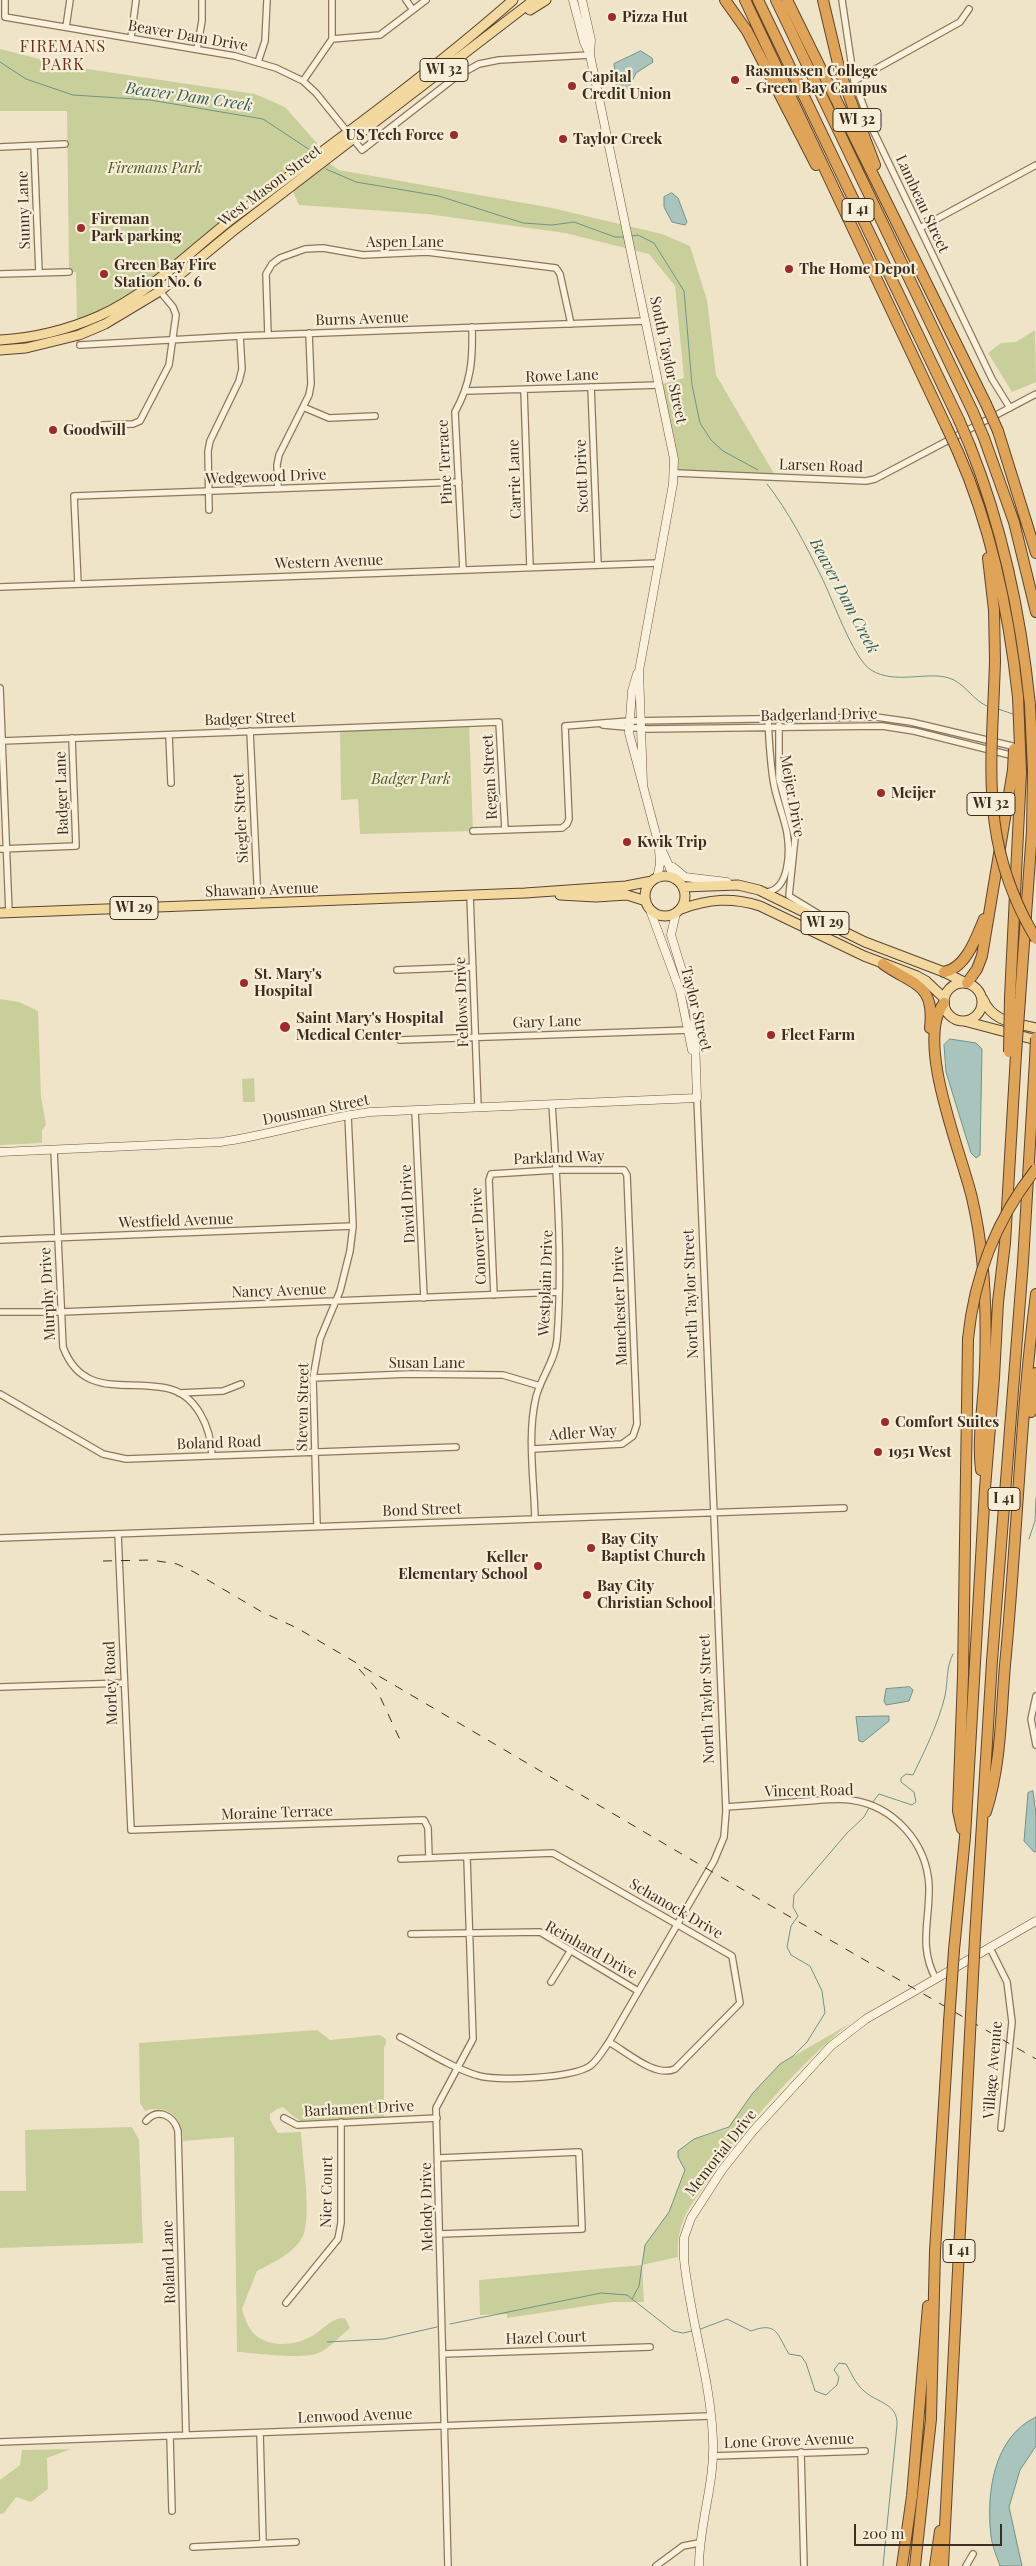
<!DOCTYPE html>
<style>
body{margin:0}
#map{position:relative;width:1036px;height:2566px;overflow:hidden;background:#f0e4c8;font-family:"Playfair Display",serif}
canvas{display:block}
.scale{position:absolute;left:854px;top:2524px;width:148px;height:22px;box-sizing:border-box;border:2px solid #3d2e20;border-top:0;padding-left:6px;font-size:15px;line-height:18px;white-space:nowrap;color:#3d2e20;-webkit-text-stroke:4px #f7eed8;paint-order:stroke}
</style>
<div id="map">
<canvas width="1036" height="2566"></canvas>
<div class="scale">200 m</div>
</div>
<script>
const g = document.querySelector('canvas').getContext('2d');
g.lineJoin = 'round';
function fillPath(path, color) {
  g.fillStyle = color;
  g.fill(path, 'evenodd');
}
function stroke(path, color, width, dash) {
  g.strokeStyle = color;
  g.lineWidth = width;
  g.lineCap = dash ? 'butt' : 'round';
  g.setLineDash(dash || []);
  g.stroke(path);
}
function write(font, color, halo, rows, align = 'center') {
  g.font = font + ' "Playfair Display",serif';
  g.lineWidth = 4.5;
  g.setLineDash([]);
  g.textBaseline = 'middle';
  g.strokeStyle = halo;
  g.fillStyle = color;
  for (const [text, x, y, turn = 0] of rows) {
    g.save();
    g.translate(x, y);
    g.rotate((+turn || 0) * Math.PI / 180);
    g.textAlign = isNaN(turn) ? turn : align;
    if (halo) g.strokeText(text, 0, 0);
    g.fillText(text, 0, 0);
    g.restore();
  }
}
fillPath(new Path2D(`
 M0,49L67,66L255,94L285,107L323,150L153,283L77,325L76,272H69L67,111H0Z
 M326,161L339,170L552,208L662,234L690,246L707,300L716,375L776,477L674,473L659,385L684,378L675,286L649,254L565,233L427,214L299,205L291,187Z
 M1035,330L1036,382L1012,392L988,353L1001,343L1016,342Z
 M469,723L473,831L360,834L358,799L341,800L340,728Z
 M0,999L19,1002L38,1011L41,1097L46,1125L42,1130V1143L0,1145Z
 M254,1078L255,1102H243L242,1079Z
 M849,2024C799,2064 744,2128 708,2181C700,2193 691,2203 685,2216C679,2229 677,2243 678,2257L642,2265L644,2302H613L507,2318V2314L480,2315L479,2280L642,2265L645,2245L669,2212L685,2170L678,2157V2151L694,2139L727,2129L752,2094L780,2064Z
 M317,2030L330,2040L380,2035L386,2039V2044L384,2047V2117L301,2121L294,2117L283,2107L277,2109L270,2114V2120L278,2133L301,2132C302,2157 312,2215 303,2236C295,2253 272,2263 257,2271L242,2309C244,2315 246,2322 249,2327C261,2349 294,2347 312,2336C324,2329 331,2318 345,2318L350,2328C341,2335 332,2345 323,2351C308,2361 256,2353 237,2352L234,2137L183,2141C184,2118 167,2103 145,2111L140,2103L139,2043Z
 M132,2127L139,2140L143,2243L0,2248V2191H26L25,2130Z
 M71,2449L47,2458L48,2489L31,2502L16,2497L4,2513L0,2514V2480L20,2465L22,2450Z`), '#c9cf9b');
const water = new Path2D(`
 M641,51L652,58L653,62L636,73L627,91L621,95L617,91L614,64Z
 M672,193L678,198L687,222L685,225L672,222L664,207V197Z
 M950,1039L976,1043L982,1049L980,1155L976,1158L971,1153L946,1072L944,1045Z
 M910,1687L913,1690L909,1701L886,1705L884,1701L886,1689Z
 M886,1716H889V1721L863,1742L859,1741L856,1717Z
 M1033,1791L1036,1815V1851L1034,1852L1024,1841L1028,1793Z
 M1036,2417V2446L1020,2470L1009,2507L1022,2566H1000C997,2557 992,2546 991,2536C986,2494 993,2437 1036,2417Z`);
fillPath(water, '#a9c4bc');
stroke(water, '#6f938a', 1);
stroke(new Path2D(`
 M0,62L26,79L73,95L150,100L263,119L313,152
 M326,169L356,182L439,196L523,223L552,225L574,222L615,237H624
 M631,236L638,235L654,243L684,291L692,385L700,423L711,440L723,451L758,470
 M767,484C789,512 805,544 821,576C832,597 853,659 871,670C895,685 927,671 949,678C965,683 973,701 989,707
 M998,709L1013,714
 M1029,1539L1035,1521L1036,1498
 M872,1803L879,1794L912,1805L916,1802L914,1792L901,1782V1778L906,1774L913,1775C926,1748 938,1724 945,1696C948,1681 946,1667 953,1654
 M632,2299L639,2286L645,2245L669,2212L685,2170L678,2157V2151L694,2139L729,2127L752,2094L780,2064L793,2056L807,2042L825,2013L822,1991L810,1966L791,1955L787,1947L791,1926L798,1916L793,1907L794,1895L847,1833L864,1817L869,1808
 M450,2324L601,2293L627,2295L673,2331L683,2333L692,2331
 M698,2330L727,2319L751,2331C778,2321 777,2335 789,2354L801,2356L806,2363L815,2391L826,2395L837,2385L839,2377L834,2370L839,2363L846,2364C852,2374 855,2383 864,2391C877,2403 898,2403 897,2425L883,2566
 M327,2342L384,2339L437,2327`), '#6f938a', 1);
const street = new Path2D(`
 M5,0V17L235,56L276,68L303,81L316,93L362,150L457,76L479,64L499,60L590,55
 M406,0L413,10
 M842,0L854,81L871,126L992,379L1010,408
 M66,27L70,0
 M131,38L136,0
 M332,39L380,35L426,0
 M197,49L202,21V0
 M258,62L265,41L267,0
 M303,81L332,39V0
 M854,81L960,22L969,9
 M34,146L39,273
 M0,147L65,144
 M920,228L1036,165
 M0,274L69,272
 M268,335L266,274L272,264L280,258L305,249L323,248L363,255L427,252L556,268L560,274L571,324
 M80,345L240,336L645,321
 M591,387L598,565
 M524,390L530,567
 M466,391L659,385
 M303,407L329,418L375,416
 M102,425L133,424L140,421L169,365L176,315L173,307L153,283
 M675,473L866,481L875,479L1036,394
 M278,489L277,465L279,455L309,395L311,384L309,333
 M209,510L208,451L210,441L239,381L242,369L240,336
 M463,570L455,412C471,383 473,360 472,327
 M78,584L74,496L459,482
 M0,587L658,563
 M0,688L9,913
 M603,725L648,729L882,726L914,731L1034,761
 M779,725V779L795,838L789,896L835,924
 M250,731L258,903
 M169,735L171,783
 M2,741L499,722L505,830
 M473,831L562,828L567,824L569,819L565,726L629,721L876,717L911,722L1033,751
 M0,849L76,846L72,738
 M766,892C790,890 790,851 787,833C784,817 777,801 774,785C770,763 769,741 768,719
 M470,895L478,1107
 M397,970L473,967
 M400,1040L690,1030
 M415,1110L424,1298
 M54,1150L63,1347C82,1398 125,1380 166,1388C197,1394 211,1428 212,1456
 M0,1240L353,1226
 M494,1295L489,1180L491,1174L556,1170H624L627,1175L637,1424L633,1436L622,1444L533,1449
 M0,1312H61L558,1292
 M313,1378L409,1374L503,1375L540,1386
 M179,1393L223,1391L241,1384
 M0,1394L103,1454L126,1459L456,1447
 M535,1519C534,1479 527,1435 536,1397C541,1377 555,1361 557,1340C563,1261 557,1183 552,1104
 M317,1526L313,1378L320,1339L340,1291L350,1251L353,1226L348,1115
 M118,1534L131,1830L424,1820L428,1828L429,1858
 M0,1538L844,1508
 M0,1687L124,1683
 M1036,1696L1031,1719L1036,1745
 M726,1807C753,1805 781,1803 809,1801C823,1800 837,1798 851,1800C894,1806 927,1843 929,1886C930,1920 918,1947 936,1979
 M401,1859L553,1853L732,1956L740,2003L675,2069C655,2078 627,2052 609,2042
 M411,1934L540,1932L638,1991
 M990,1948L1007,1982L1012,2022L1001,2128
 M551,1982L571,1950
 M400,2037C425,2050 450,2067 476,2075C496,2082 572,2078 590,2066C598,2060 603,2050 609,2042L714,1861L724,1837L726,1811L697,1098
 M284,2118L297,2125L437,2118
 M146,2121C158,2107 174,2116 178,2131L186,2435
 M439,2158L579,2152L582,2229L440,2234
 M286,2303L338,2239L341,2223V2122
 M443,2354L650,2347
 M260,2433L263,2543
 M170,2436L172,2511
 M0,2442L710,2416
 M801,2452L804,2566
 M713,2456L865,2451
 M193,2547L296,2542
 M448,2566L436,2108L473,2039L467,1858
 M656,2566L683,2546L699,2543
 M966,2566L973,2554`);
const secondary = new Path2D(`
 M573,0L584,42L590,55L674,459L673,484L639,671L643,784
 M582,0L591,40L590,53
 M637,674L632,691L629,733L658,842L675,879
 M673,867L685,877L727,882
 M657,878L660,864L659,849
 M650,910L680,991L692,1050
 M0,1152L221,1142C272,1135 320,1118 370,1112L697,1098L694,1010L671,935L676,913
 M699,2566C699,2524 715,2483 713,2441C711,2380 690,2320 684,2259V2238L691,2218L722,2170L753,2131L831,2046L866,2019L1036,1921`);
const primary = new Path2D(`
 M530,10L546,0
 M0,340C34,338 67,330 99,316C150,293 189,252 233,218C328,147 424,78 513,0
 M0,350L26,348L79,335L105,324L160,291L233,231L534,0
 M645 896a20 20 0 1 1 40 0a20 20 0 1 1-40 0Z
 M683,887L738,885L759,890L865,942L944,972L964,982
 M560,895L596,897L627,895L646,901
 M681,909C709,899 731,897 760,906L864,956L917,976L926,981L944,998
 M0,913L525,893L626,886L652,881
 M944 1002a19 19 0 1 1 38 0a19 19 0 1 1-38 0Z
 M983,999C992,1022 1015,1023 1036,1028
 M964,1021L1036,1040`);
const highway = new Path2D(`
 M725,0L747,31L816,165
 M745,0L946,426
 M758,0L959,420
 M776,0L973,412
 M787,0L986,404
 M823,0L840,72L875,165
 M998,431L1036,553
 M984,438L1014,522L1036,612
 M970,446C1003,529 1021,615 1030,705
 M958,452C992,529 1009,613 1018,697
 M988,558L994,610L995,661
 M883,964C914,986 935,983 930,1028
 M944,972C966,968 976,938 984,919
 M967,983L977,969L982,956L1013,770
 M1010,997L1021,772
 M1020,999L1032,831L1033,771
 M944,1003C914,1041 962,1154 972,1198C985,1253 987,1311 985,1367C984,1401 977,1437 981,1470
 M1031,1412L1036,1373
 M986,1812C1001,1766 1001,1713 1005,1665C1017,1542 1020,1417 1036,1294
 M962,1829L958,1811L963,1676L968,1339
 M975,1938L992,1661L1023,1262L1035,1060
 M954,1950L965,1837L985,1488L994,1378L998,1302L1005,1243L1016,1054
 M902,2566L912,2496L928,2306
 M915,2566L931,2419L935,2251L949,2022
 M935,2566L940,2531
 M943,2566L970,2034`);
stroke(street, '#8d765c', 8);
stroke(secondary, '#6f573f', 9);
stroke(primary, '#5b4430', 11);
stroke(highway, '#5b4430', 12);
stroke(street, '#faf1dc', 5.5);
stroke(secondary, '#faf1dc', 8);
stroke(primary, '#f3d9a0', 9);
stroke(highway, '#e0a458', 10);
stroke(new Path2D(`
 M103,1561L151,1560L177,1564L194,1572L262,1612L297,1628L709,1870L1036,2059
 M359,1669L376,1688L402,1744`), '#3d2e20', 1, [9, 9]);
const highwayBridge = new Path2D(`
 M986,404L998,431
 M973,412L984,438
 M959,420L970,446
 M946,426L958,452
 M995,661C992,767 978,842 1036,939
 M1018,697L1021,772
 M1030,705L1033,771
 M1013,770L1014,749
 M1009,1052L1010,997
 M1016,1054L1020,999
 M1035,1060L1036,1038
 M968,1339C974,1277 997,1218 1036,1169
 M949,2022L954,1950
 M970,2034L975,1938`);
stroke(highwayBridge, '#5b4430', 12, []);
stroke(highwayBridge, '#e0a458', 10);
for (const [x, y, r, color] of [
 [612,17,5,"#9e2a2b"],
 [735,80,5,"#9e2a2b"],
 [572,86,5,"#9e2a2b"],
 [454,135,5,"#9e2a2b"],
 [563,139,5,"#9e2a2b"],
 [81,228,5,"#9e2a2b"],
 [789,269,5,"#9e2a2b"],
 [104,274,5,"#9e2a2b"],
 [53,430,5,"#9e2a2b"],
 [881,793,5,"#9e2a2b"],
 [627,842,5,"#9e2a2b"],
 [244,983,5,"#9e2a2b"],
 [285,1027,6,"#9e2a2b"],
 [771,1035,5,"#9e2a2b"],
 [885,1422,5,"#9e2a2b"],
 [878,1452,5,"#9e2a2b"],
 [591,1548,5,"#9e2a2b"],
 [538,1566,5,"#9e2a2b"],
 [587,1595,5,"#9e2a2b"]
]) {
  const dot = new Path2D();
  dot.arc(x, y, r, 0, 2 * Math.PI);
  g.fillStyle = color;
  g.fill(dot);
  stroke(dot, '#f7eed8', 2);
}
for (const [x, y, w] of [
 [444,70,48],
 [857,120,48],
 [858,210,32],
 [991,804,48],
 [134,908,48],
 [825,923,48],
 [1004,1499,32],
 [959,2251,32]
]) {
  const box = new Path2D();
  box.roundRect(x - w / 2, y - 11.5, w, 23, 4);
  g.fillStyle = '#f7eed8';
  g.fill(box);
  stroke(box, '#3d2e20', 1);
}
write('bold 14px', '#3d2e20', null, [
 ["WI 32",444,70],
 ["WI 32",857,120],
 ["I 41",858,210],
 ["WI 32",991,804],
 ["WI 29",134,908],
 ["WI 29",825,923],
 ["I 41",1004,1499],
 ["I 41",959,2251]
]);
write('bold 15px', '#3d2e20', '#f7eed8', [
 ["Pizza Hut",622,17],
 ["Rasmussen College",745,71],
 ["- Green Bay Campus",745,88],
 ["Capital",582,77],
 ["Credit Union",582,94],
 ["US Tech Force",444,135,"right"],
 ["Taylor Creek",573,139],
 ["Fireman",91,219],
 ["Park parking",91,236],
 ["Green Bay Fire",114,265],
 ["Station No. 6",114,282],
 ["The Home Depot",799,269],
 ["Goodwill",63,430],
 ["Meijer",891,793],
 ["Kwik Trip",637,842],
 ["St. Mary's",254,974],
 ["Hospital",254,991],
 ["Saint Mary's Hospital",296,1018],
 ["Medical Center",296,1035],
 ["Fleet Farm",781,1035],
 ["Comfort Suites",895,1422],
 ["1951 West",888,1452],
 ["Bay City",601,1539],
 ["Baptist Church",601,1556],
 ["Keller",528,1557,"right"],
 ["Elementary School",528,1574,"right"],
 ["Bay City",597,1586],
 ["Christian School",597,1603]
], 'left');
write('15px', '#3d2e20', '#f7eed8', [
 ["Beaver Dam Drive",188,36,10],
 ["West Mason Street",270,186,-37],
 ["Lambeau Street",922,204,65],
 ["Sunny Lane",24,210,-92],
 ["Aspen Lane",405,242],
 ["Burns Avenue",362,319,-2],
 ["South Taylor Street",668,360,78],
 ["Rowe Lane",562,376,-2],
 ["Pine Terrace",445,462,-93],
 ["Larsen Road",821,466,2],
 ["Scott Drive",582,476,-92],
 ["Wedgewood Drive",266,477,-2],
 ["Carrie Lane",515,479,-92],
 ["Western Avenue",329,562,-2],
 ["Badgerland Drive",819,715,-1],
 ["Badger Street",250,719,-2],
 ["Regan Street",490,777,-93],
 ["Badger Lane",62,793,-92],
 ["Meijer Drive",792,796,80],
 ["Siegler Street",241,818,-93],
 ["Shawano Avenue",262,890,-2],
 ["Fellows Drive",462,1002,-92],
 ["Taylor Street",696,1009,76],
 ["Gary Lane",547,1022,-2],
 ["Dousman Street",316,1110,-11],
 ["Parkland Way",559,1158,-2],
 ["David Drive",408,1204,-93],
 ["Westfield Avenue",176,1221,-2],
 ["Conover Drive",479,1236,-93],
 ["Westplain Drive",546,1283,-88],
 ["Nancy Avenue",279,1291,-2],
 ["Murphy Drive",48,1294,-93],
 ["North Taylor Street",691,1294,-92],
 ["Manchester Drive",620,1306,-92],
 ["Susan Lane",427,1363],
 ["Steven Street",303,1407,-89],
 ["Adler Way",583,1433,-4],
 ["Boland Road",219,1443,-2],
 ["Bond Street",422,1510,-2],
 ["Morley Road",111,1683,-92],
 ["North Taylor Street",707,1699,-92],
 ["Vincent Road",809,1791,-1],
 ["Moraine Terrace",277,1813,-2],
 ["Schanock Drive",676,1909,30],
 ["Reinhard Drive",591,1950,29],
 ["Village Avenue",993,2070,-85],
 ["Barlament Drive",359,2109,-3],
 ["Memorial Drive",721,2153,-52],
 ["Nier Court",327,2192,-89],
 ["Melody Drive",427,2207,-91],
 ["Roland Lane",169,2262,-92],
 ["Hazel Court",546,2338,-2],
 ["Lenwood Avenue",355,2416,-2],
 ["Lone Grove Avenue",789,2441,-2]
]);
write('italic 15px', '#4d5a26', '#f7eed8', [
 ["Firemans Park",155,168],
 ["Badger Park",411,779]
]);
g.letterSpacing = '1px';
write('16px', '#6b2e1e', '#f7eed8', [
 ["FIREMANS",63,47],
 ["PARK",63,65]
]);
g.letterSpacing = '0px';
write('italic 16px', '#2f5d5a', '#f7eed8', [
 ["Beaver Dam Creek",189,97,8],
 ["Beaver Dam Creek",844,596,62]
]);
</script>
